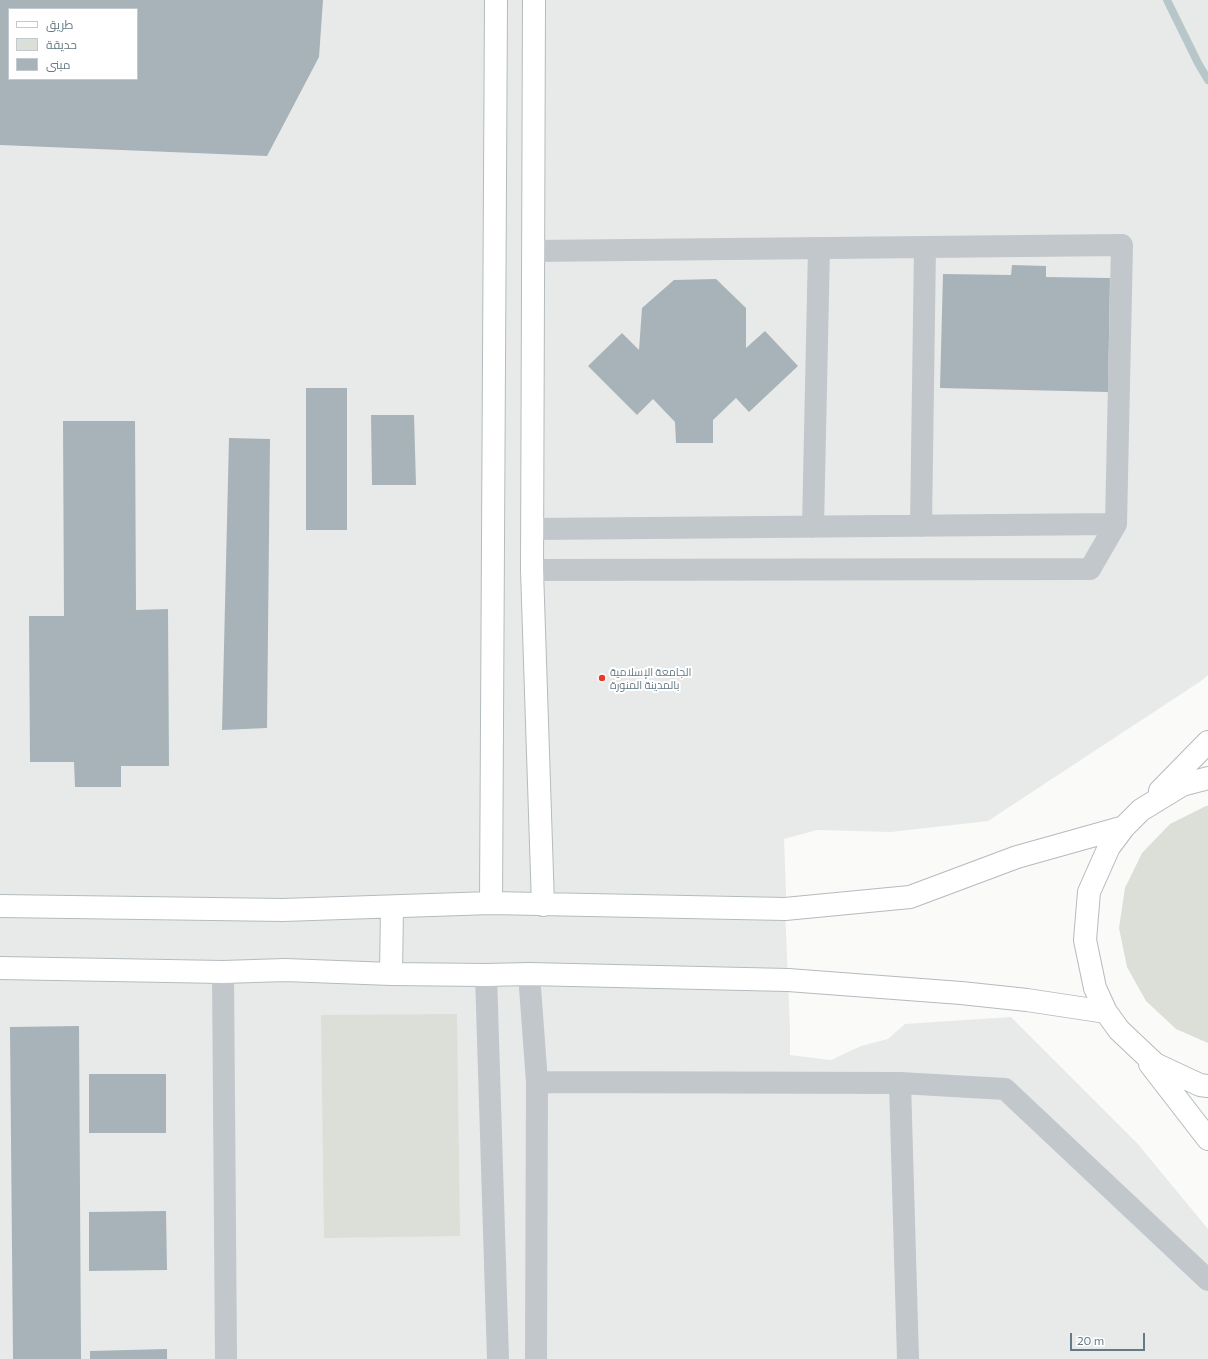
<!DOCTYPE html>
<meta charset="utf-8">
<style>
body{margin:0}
#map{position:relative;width:1208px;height:1359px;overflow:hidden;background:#fafaf8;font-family:Commissioner,Cairo,sans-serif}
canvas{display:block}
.legend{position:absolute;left:8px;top:8px;width:130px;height:72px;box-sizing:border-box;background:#fff;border:1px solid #c1cace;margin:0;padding:5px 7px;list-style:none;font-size:12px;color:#647a84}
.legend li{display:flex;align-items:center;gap:8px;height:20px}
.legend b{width:20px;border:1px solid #c1cace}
.scale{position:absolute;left:1070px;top:1333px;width:75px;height:18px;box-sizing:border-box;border:2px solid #647a84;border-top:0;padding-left:5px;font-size:12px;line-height:14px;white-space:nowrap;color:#647a84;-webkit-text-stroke:3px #fff;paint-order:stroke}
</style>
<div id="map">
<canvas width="1208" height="1359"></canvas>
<ul class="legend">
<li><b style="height:5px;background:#fff"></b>طريق</li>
<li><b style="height:11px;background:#dbdfd7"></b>حديقة</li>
<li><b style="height:11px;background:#a7b3b8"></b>مبنى</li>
</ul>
<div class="scale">20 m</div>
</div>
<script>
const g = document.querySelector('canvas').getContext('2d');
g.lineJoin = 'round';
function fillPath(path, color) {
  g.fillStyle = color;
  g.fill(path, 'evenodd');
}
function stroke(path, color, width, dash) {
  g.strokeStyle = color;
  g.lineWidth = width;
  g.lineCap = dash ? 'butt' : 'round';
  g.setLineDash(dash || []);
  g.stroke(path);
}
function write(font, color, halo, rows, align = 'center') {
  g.font = font + ' Commissioner,Cairo,sans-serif';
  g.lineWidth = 4;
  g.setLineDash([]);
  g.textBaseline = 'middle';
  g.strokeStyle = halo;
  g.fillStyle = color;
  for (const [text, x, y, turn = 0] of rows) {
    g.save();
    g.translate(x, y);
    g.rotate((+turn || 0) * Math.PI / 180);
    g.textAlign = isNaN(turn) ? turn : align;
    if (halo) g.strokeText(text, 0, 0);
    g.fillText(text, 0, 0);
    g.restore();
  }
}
fillPath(new Path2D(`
 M0,0H1208V675L1201,681L988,821L891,832L817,830L784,839L786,892L785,909L790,1029V1055L831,1060L861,1046L888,1039L905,1024L1011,1017L1137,1143L1208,1229V1359H0ZM9,9H137V79H9Z`), '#e8eae9');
fillPath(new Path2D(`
 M1206,806H1208V1043L1176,1029L1146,1001L1127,967L1119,928L1125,888L1142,853L1170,824Z
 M457,1014L460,1236L324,1238L321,1015Z`), '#dbdfd7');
stroke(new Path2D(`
 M1167,0L1198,63L1208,80`), '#b7c7c9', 8);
fillPath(new Path2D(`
 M0,0H323L319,57L267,156L0,145ZM9,9H137V79H9Z
 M1012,265L1046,266V277L1110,278L1108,392L940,388L943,274L1011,275Z
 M716,279L746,308V348L765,331L798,366L749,412L736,398L713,420V443H676L675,422L653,399L637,415L588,366L622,333L639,350L642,308L674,280Z
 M306,388H347V530H306Z
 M371,415H414L416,485H372Z
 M63,421H135L136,610L168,609L169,766H121V787H75L74,762H30L29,616H64Z
 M229,438L270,439L267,728L222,730Z
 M79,1026L81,1359H13L10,1027Z
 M89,1074H166V1133H89Z
 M166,1211L167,1270L89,1271V1212Z
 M167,1349V1359H90V1351Z`), '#a7b3b8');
const major = new Path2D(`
 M534,0L532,570L543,905
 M1208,778L1182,785L1141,810L1124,827L1109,847L1089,892L1085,940L1095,988L1106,1012L1119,1030L1155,1064L1200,1085L1208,1086
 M1160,791L1208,742
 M491,903L496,0
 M0,906L283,910L491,903L785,909L910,897L1017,857L1124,827
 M0,968L223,972L285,970L391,974L486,975L529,974L788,980L961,993L1027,1000L1106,1012
 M391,974L392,907
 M1150,1064L1208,1139`);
stroke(major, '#b4bbbe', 24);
stroke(new Path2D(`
 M921,526L925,247
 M813,527L819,248
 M532,529L1116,524L1122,245L533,251
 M532,570L1090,569L1116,524
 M223,972L226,1359
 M529,974L537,1082L536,1359
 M486,975L498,1359
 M537,1082L900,1083L1005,1089L1208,1280
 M900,1083L908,1359`), '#c1c7ca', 22);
stroke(major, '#fff', 22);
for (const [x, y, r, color] of [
 [602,678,4,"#e93b29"]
]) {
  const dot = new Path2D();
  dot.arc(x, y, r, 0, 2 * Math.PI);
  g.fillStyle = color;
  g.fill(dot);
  stroke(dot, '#fff', 1.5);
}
write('11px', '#647a84', '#fff', [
 ["الجامعة الإسلامية",610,672],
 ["بالمدينة المنورة",610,685]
], 'left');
</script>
